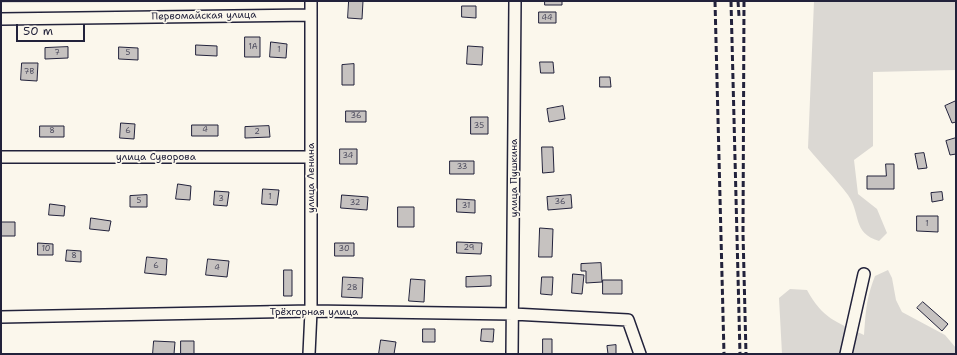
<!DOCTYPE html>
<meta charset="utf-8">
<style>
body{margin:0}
#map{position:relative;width:957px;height:355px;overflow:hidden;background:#fbf7ec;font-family:"Shantell Sans",sans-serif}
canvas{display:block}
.frame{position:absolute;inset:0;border:2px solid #22223b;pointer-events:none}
.scale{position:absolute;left:16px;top:24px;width:69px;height:18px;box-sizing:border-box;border:2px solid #22223b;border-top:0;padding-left:5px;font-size:12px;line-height:14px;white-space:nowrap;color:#22223b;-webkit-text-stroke:3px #fbf7ec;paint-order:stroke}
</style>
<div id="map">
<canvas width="957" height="355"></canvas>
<div class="frame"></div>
<div class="scale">50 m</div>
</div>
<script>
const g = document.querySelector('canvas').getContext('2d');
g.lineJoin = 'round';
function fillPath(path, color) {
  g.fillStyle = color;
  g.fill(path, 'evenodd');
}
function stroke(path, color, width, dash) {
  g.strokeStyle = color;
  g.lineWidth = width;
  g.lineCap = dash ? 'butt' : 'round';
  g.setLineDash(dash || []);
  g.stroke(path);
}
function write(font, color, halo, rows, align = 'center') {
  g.font = font + ' "Shantell Sans",sans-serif';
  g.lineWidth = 3.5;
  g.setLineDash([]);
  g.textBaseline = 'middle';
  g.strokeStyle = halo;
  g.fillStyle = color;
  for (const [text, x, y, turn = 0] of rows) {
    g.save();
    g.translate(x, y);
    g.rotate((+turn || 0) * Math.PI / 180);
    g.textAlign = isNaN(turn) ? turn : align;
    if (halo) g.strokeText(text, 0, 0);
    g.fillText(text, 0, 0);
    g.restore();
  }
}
fillPath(new Path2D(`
 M1,1H293L1,3Z
 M814,1H956V70L873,72V146L854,160L858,194L877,209L887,233L879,241C852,233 861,213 848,195C836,179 821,164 808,148Z
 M888,270L892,278L896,300L902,312L945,335L956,348V354H782L779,298L790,289L807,290C823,319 835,321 864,335C866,311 866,299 875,276Z`), '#dbd8d3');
const building = new Path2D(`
 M349,1H363L362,19L348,18Z
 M545,1H562V5H545Z
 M462,6H476V18L462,17Z
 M539,12H556V23H539Z
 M245,37H260V57H245Z
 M271,42L287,44L286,58L270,57Z
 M196,45L217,46V56L196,55Z
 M468,46L483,47L482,65L467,64Z
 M68,47V58L45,59V48Z
 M119,47L138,48V60L119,59Z
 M540,62H553L554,73H541Z
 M22,63H38L37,81L21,80Z
 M354,64V85H342V65Z
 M600,77H610L611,87H600Z
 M956,101V122L952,123L945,106Z
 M563,106L565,119L549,122L547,109Z
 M346,111H366V122H346Z
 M471,117H488V134H471Z
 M121,123L135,124L134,139L120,138Z
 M192,125H218V136H192Z
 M40,126H64V137H40Z
 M269,126L270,137L245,138V127Z
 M956,138V154L950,155L946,141Z
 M542,147H553L554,172L543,173Z
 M340,149H357V164H340Z
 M924,153L927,168L918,169L915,154Z
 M450,161H474V174H450Z
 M886,164H894V189H867V176H886Z
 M178,184L191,186L190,200L176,199Z
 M263,189L279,190L277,205L262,204Z
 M215,191L229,192L227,206L214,205Z
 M942,192L943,200L932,202L931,193Z
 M147,195V207H130V196Z
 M342,195L368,197L367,210L341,208Z
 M571,195L572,208L548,210L547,197Z
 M457,199L475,200V213L457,212Z
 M50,204L65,206L64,216L49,215Z
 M398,207H414V227H398Z
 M917,216H938V232L917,231Z
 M91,218L111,221L109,231L90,229Z
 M1,222H15V236H1Z
 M540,228L553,229L552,257H539Z
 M457,242L482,243L481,254L457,253Z
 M38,243L53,244V255H38Z
 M335,243H354V256H335Z
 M67,250L81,251V262L66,261Z
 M147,257L167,259L166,275L145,273Z
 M208,259L229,261L227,277L206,275Z
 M601,263L602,282L586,283V271H581V264Z
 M284,270H292V296H284Z
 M573,274L584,275L582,294L572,293Z
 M491,276V286L466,287V277Z
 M343,277L363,278L362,298L342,297Z
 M542,277H553L552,295L541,294Z
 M411,279L425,280L424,302L409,301Z
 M603,280H622V294H603Z
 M923,302L948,324L942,331L917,308Z
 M423,329H435V342H423Z
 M482,329H494L493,342L481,341Z
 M543,339H552V354H543Z
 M381,340L396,342L394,354H379Z
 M154,341L175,342L174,354H153Z
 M181,341H194V354H181Z
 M616,345V354H608L607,346Z`);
fillPath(building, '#c6c2c0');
stroke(building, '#22223b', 1);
const minor = new Path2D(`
 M1,19L311,15
 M1,157H311
 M1,317L311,311L513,314L628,320L640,354
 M309,354L311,311V1
 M512,354L515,1
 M846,354L864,274`);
stroke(minor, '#22223b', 14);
stroke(minor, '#fbf7ec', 11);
stroke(new Path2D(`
 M715,1L724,354
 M731,1L740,354
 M738,1L739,16
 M744,1L743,233L746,354`), '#22223b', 3, [6, 3]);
write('8px', '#4b4a5c', null, [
 ["44",547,18],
 ["1А",253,47],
 ["1",279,50],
 ["7",57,53],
 ["5",128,53],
 ["7В",29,72],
 ["36",356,116],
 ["35",479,126],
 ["4",205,130],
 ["8",52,131],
 ["6",128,131],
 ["2",257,132],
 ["34",348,156],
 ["33",462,167],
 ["1",270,197],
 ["3",221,199],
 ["5",139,201],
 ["36",560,202],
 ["32",355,203],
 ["31",466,206],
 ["1",927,224],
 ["29",469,248],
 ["10",46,249],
 ["30",344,249],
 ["8",74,256],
 ["6",156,266],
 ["4",217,268],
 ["28",352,288]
]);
write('10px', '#22223b', '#fbf7ec', [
 ["Первомайская улица",204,16,-1],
 ["улица Суворова",156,157],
 ["улица Ленина",311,178,-90],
 ["улица Пушкина",514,178,-90],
 ["Трёхгорная улица",314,312]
]);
</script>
